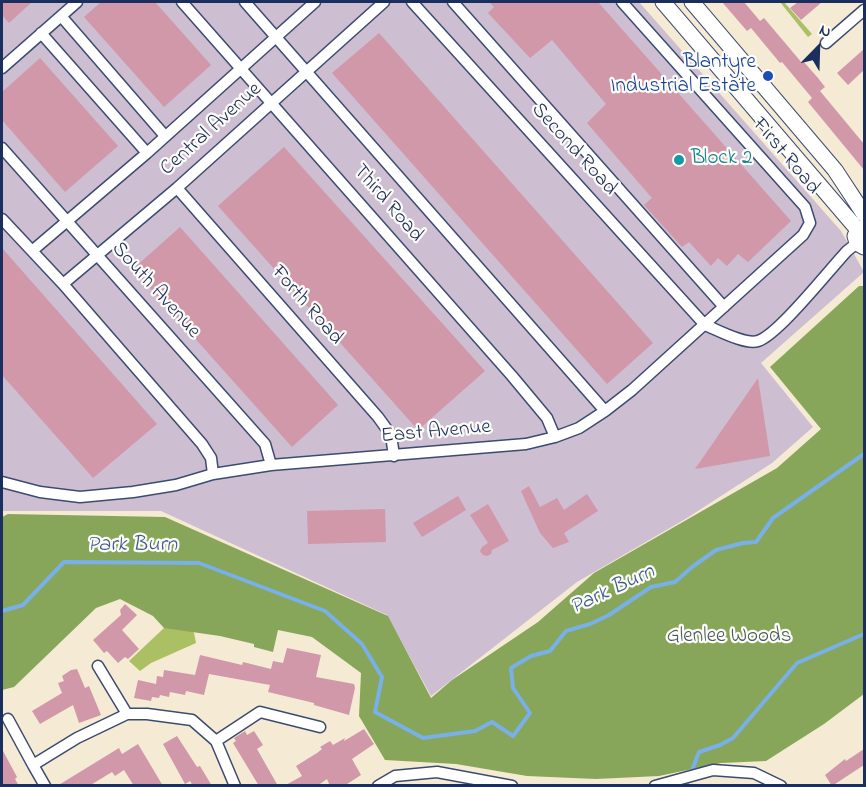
<!DOCTYPE html>
<style>
body{margin:0}
#map{position:relative;width:866px;height:787px;overflow:hidden;background:#f5ead4;font-family:"Indie Flower",sans-serif}
canvas{display:block}
.frame{position:absolute;inset:0;border:3px solid #1b2f5e;pointer-events:none}
.north{position:absolute;left:788px;top:18px;width:60px;height:60px;-webkit-text-stroke:4px #fdfcf7;paint-order:stroke;rotate:23deg;font-size:16px;font-weight:700;line-height:24px;text-align:center;color:#1b2f5e}
.north::after{content:'';display:block;margin:auto;width:21px;height:27px;background:#1b2f5e;clip-path:polygon(50% 0,100% 100%,50% 72%,0 100%)}
</style>
<div id="map">
<canvas width="866" height="787"></canvas>
<div class="frame"></div>
<div class="north">N</div>
</div>
<script>
const g = document.querySelector('canvas').getContext('2d');
g.lineJoin = 'round';
function fillPath(path, color) {
  g.fillStyle = color;
  g.fill(path, 'evenodd');
}
function stroke(path, color, width, dash) {
  g.strokeStyle = color;
  g.lineWidth = width;
  g.lineCap = dash ? 'butt' : 'round';
  g.setLineDash(dash || []);
  g.stroke(path);
}
function write(font, color, halo, rows, align = 'center') {
  g.font = font + ' "Indie Flower",sans-serif';
  g.lineWidth = 4.5;
  g.setLineDash([]);
  g.textBaseline = 'middle';
  g.strokeStyle = halo;
  g.fillStyle = color;
  for (const [text, x, y, turn = 0] of rows) {
    g.save();
    g.translate(x, y);
    g.rotate((+turn || 0) * Math.PI / 180);
    g.textAlign = isNaN(turn) ? turn : align;
    if (halo) g.strokeText(text, 0, 0);
    g.fillText(text, 0, 0);
    g.restore();
  }
}
fillPath(new Path2D(`
 M2,2H639L841,231L864,272L761,363L813,427L772,463L687,518L577,582L431,696L387,615L161,511H2Z`), '#cdbed2');
fillPath(new Path2D(`
 M780,2H784L812,34L808,37Z
 M185,623L194,633L196,643L151,663L140,671L129,661L164,628Z`), '#abbf63');
fillPath(new Path2D(`
 M859,286H864V694L824,724L766,761L721,763L659,776L596,779L527,776L456,764L385,760L359,716L361,673L312,637L278,630L273,652L254,647V644L220,636L164,628L153,616L120,599L96,608L14,687L2,690V517L8,514L165,517L388,616L431,698L452,680L538,622L594,573L777,468L821,429L770,367Z`), '#88a659');
stroke(new Path2D(`
 M2,611L23,605L64,562L199,563L325,611L362,644L382,677L375,712L423,738L475,731L492,722L513,736L530,713L513,688L511,668L531,656L550,651L566,631L590,624L609,615L651,587L675,582L692,567L716,550L743,543L756,542L773,518L864,454
 M686,786L699,752L720,745L733,738L797,663L864,634`), '#78b0e7', 4);
fillPath(new Path2D(`
 M2,2H32L9,23L2,15Z
 M101,2H155L211,65L164,107L84,17Z
 M489,2H598L791,221L748,262L738,254L727,266L718,258L711,266L689,242L682,247L644,205L652,198L587,123L606,104L552,40L530,58L488,13L494,7Z
 M722,2H744L760,21L764,18L802,63L803,61L818,78L825,87L820,91L864,144V170L808,102L812,98L782,62L780,63L751,28L747,31Z
 M798,2H822L801,20L790,8Z
 M379,33L653,343L607,384L332,73Z
 M864,49V70L848,85L837,73Z
 M40,58L118,146L65,192L2,120V92Z
 M284,147L485,371L418,430L218,206Z
 M180,227L338,405L292,447L133,269Z
 M2,248L157,424L93,478L2,375Z
 M758,378L770,456L695,469Z
 M529,486L540,507L557,498L564,510L587,494L598,511L564,533L569,542L553,548L540,533L521,491Z
 M458,496L466,510L422,537L413,523Z
 M488,504L509,541L492,550L491,554L487,556L483,555L480,551L482,547L488,543L470,515Z
 M385,509L386,542L308,544L307,511Z
 M125,604L137,615L122,630L139,649L128,659L125,657L118,663L107,651L104,653L93,640L121,615L120,610Z
 M287,648L321,655L316,677L354,684L355,688L349,715L314,705V703L268,692L270,685L209,674L204,695L186,691L185,695L170,692L169,697L160,695L159,698L152,697L151,701L134,698L138,680L156,684L157,676L163,677L164,670L195,675L200,655L242,665L243,662L271,669L273,661L283,663Z
 M77,669L85,688L89,686L101,715L79,723L73,705L40,724L32,711L62,693L58,683L64,681L62,676L71,670Z
 M364,729L374,744L352,759L361,775L344,786H330L327,779L317,786H284L302,776L296,766L317,753L322,749L320,747L330,741L333,745L345,738L344,741Z
 M245,731L247,735L254,731L263,745L257,749L278,786H259L233,743L236,741L234,738Z
 M177,736L197,767L200,766L212,786H193L190,781L185,784L163,744Z
 M138,744L163,786H134L124,770L115,776L112,772L89,786H57L119,748L122,754Z
 M2,749L17,777L15,779L19,786H2Z
 M864,749V765L832,786L825,775L845,759L846,761Z`), '#d198aa');
const minor = new Path2D(`
 M182,2L512,376L547,418L555,437
 M245,2L605,411
 M412,2L705,325C718,330 745,345 758,341C778,335 830,269 847,251L857,243
 M453,2L724,307
 M61,16L165,136
 M41,33L147,153
 M826,43L864,10
 M2,68L77,2
 M2,148L265,444L271,465
 M177,188L378,417L391,435L394,456
 M2,219L63,284L202,444L211,458L213,474
 M32,251L147,153L315,2
 M63,284L177,188L384,2
 M2,482L40,492L80,497L133,492L176,485L213,474L271,465L526,444L555,437L579,428L605,411L632,390L803,235L810,223L805,207L622,2
 M98,666L127,714
 M8,719L33,765L77,738L127,714H147L192,720L216,741L235,786
 M216,741L260,712L320,727
 M33,765L45,786
 M378,786L395,776L437,772L512,786
 M655,786L713,770L754,773L781,786`);
const secondary = new Path2D(`
 M663,2L858,230
 M692,2L835,170L864,214
 M864,227L858,230L855,236L857,243L864,247`);
stroke(minor, '#3c4b70', 13);
stroke(secondary, '#3c4b70', 17);
stroke(minor, '#fff', 10);
stroke(secondary, '#fff', 15);
for (const [x, y, r, color] of [
 [768,76,6,"#1a4fb4"],
 [679,160,6,"#0f9aa8"]
]) {
  const dot = new Path2D();
  dot.arc(x, y, r, 0, 2 * Math.PI);
  g.fillStyle = color;
  g.fill(dot);
  stroke(dot, '#fdfcf7', 2);
}
write('21px', '#164399', '#fdfcf7', [
 ["Blantyre",756,64],
 ["Industrial Estate",756,88]
], 'right');
write('21px', '#1b2f5e', '#fdfcf7', [
 ["Central Avenue",212,130,-42],
 ["Second Road",573,150,48],
 ["First Road",785,157,50],
 ["Third Road",387,204,49],
 ["South Avenue",155,291,48],
 ["Forth Road",306,306,49],
 ["East Avenue",436,433,-5]
]);
write('21px', '#0d838f', '#fdfcf7', [
 ["Block 2",691,160]
], 'left');
write('21px', '#465a60', '#fdfcf7', [
 ["Glenlee Woods",729,638]
]);
write('italic 22px', '#3c5c8e', '#fdfcf7', [
 ["Park Burn",132,546],
 ["Park Burn",613,591,-25]
]);
</script>
